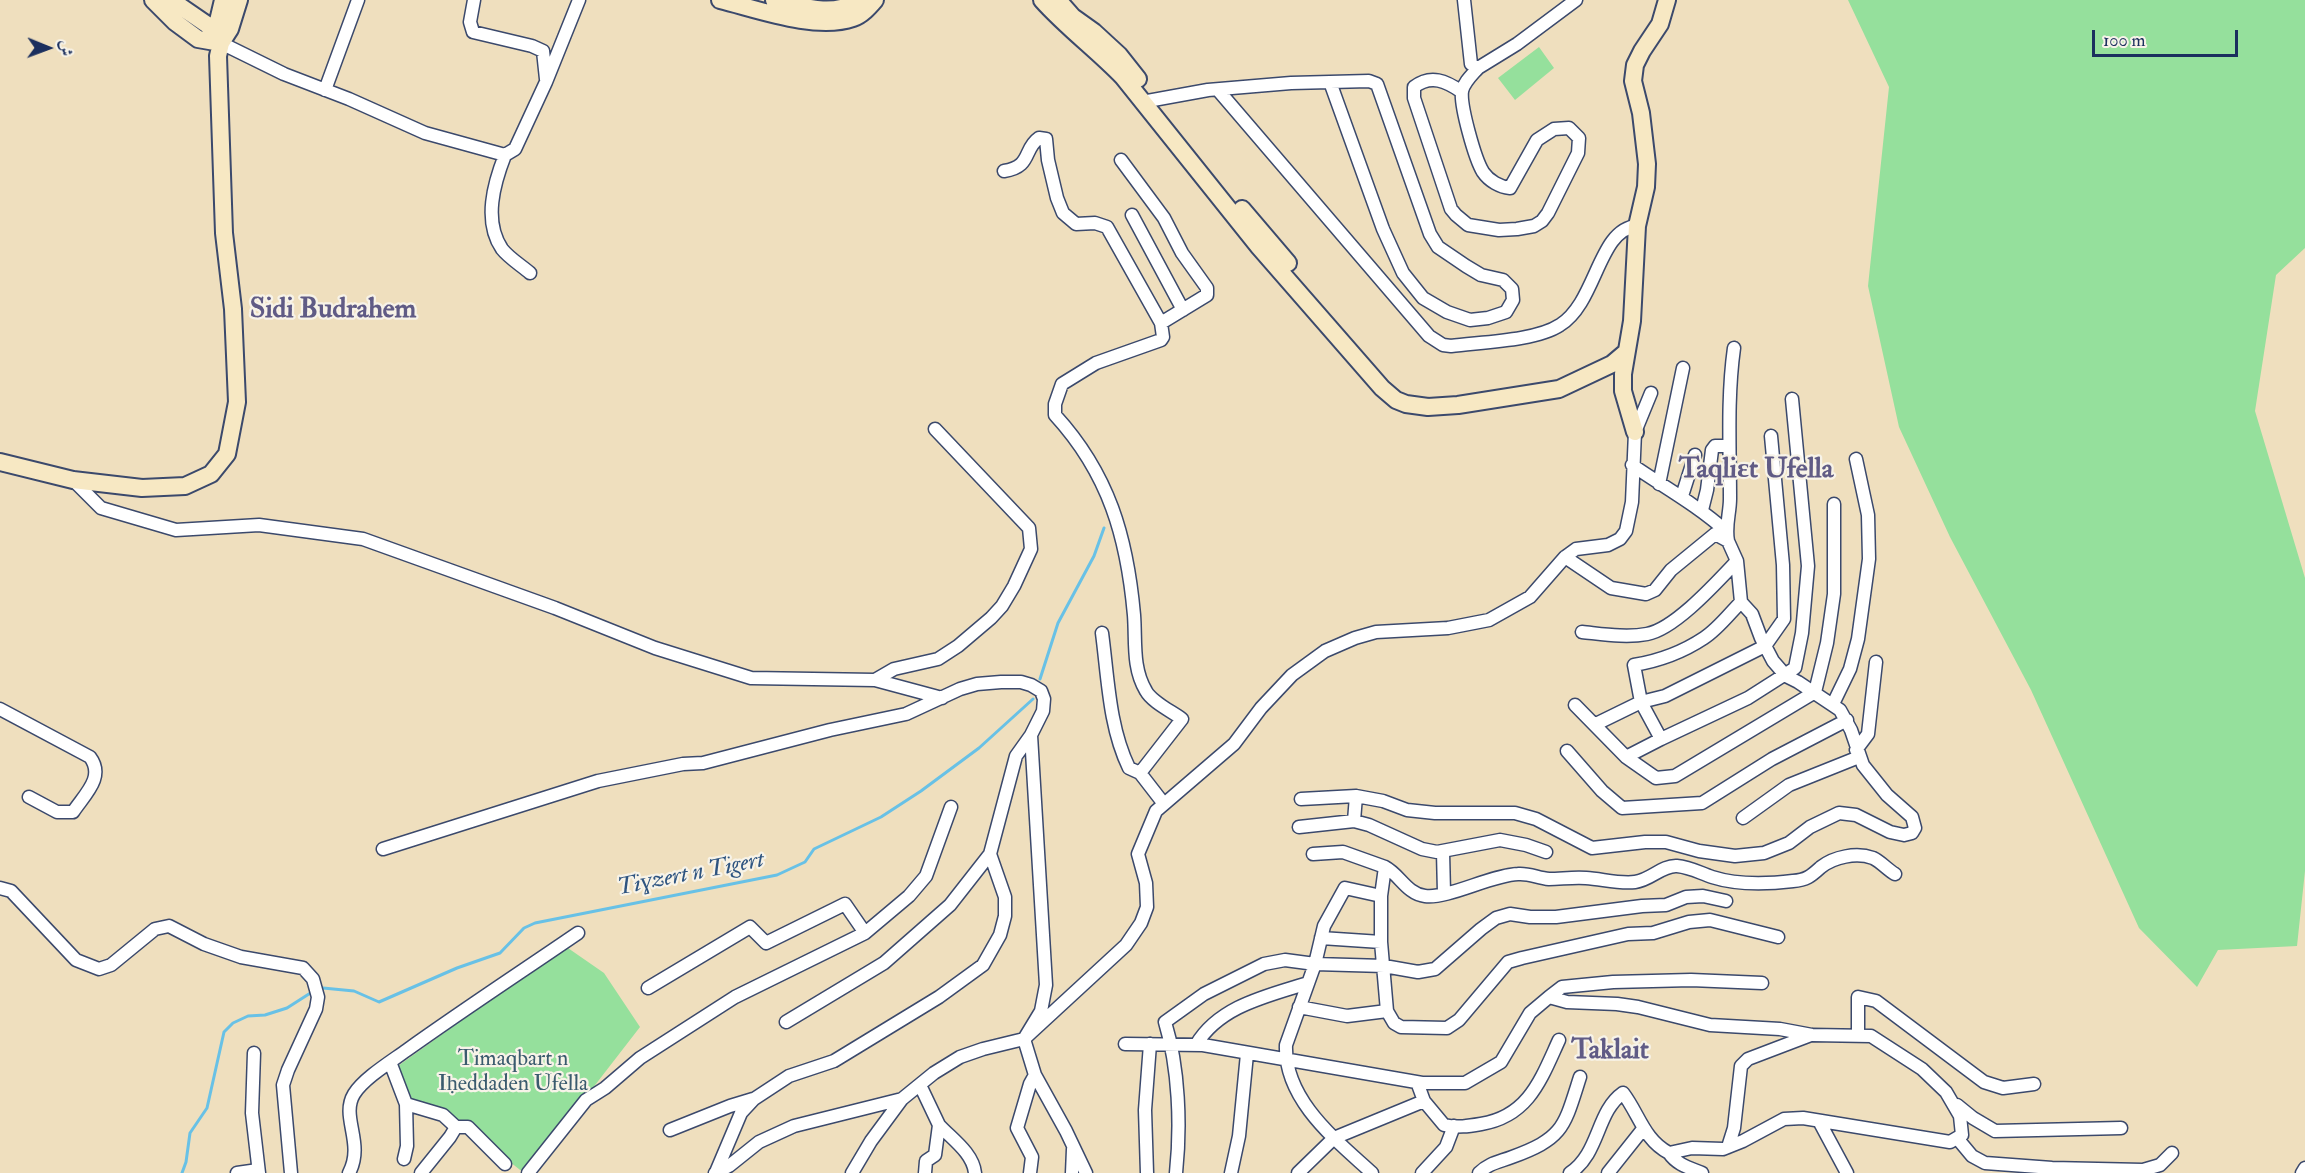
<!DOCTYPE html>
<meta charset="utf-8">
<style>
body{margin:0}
#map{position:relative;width:2305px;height:1173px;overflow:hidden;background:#efdfbe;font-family:"IM FELL Double Pica",Amiri,serif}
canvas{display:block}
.north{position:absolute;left:18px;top:18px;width:60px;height:60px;-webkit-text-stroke:4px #f7f3e8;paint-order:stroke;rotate:91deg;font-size:16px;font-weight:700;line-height:24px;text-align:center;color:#1b2f5e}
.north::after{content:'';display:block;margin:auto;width:21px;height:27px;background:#1b2f5e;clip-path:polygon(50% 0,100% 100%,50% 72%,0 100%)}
.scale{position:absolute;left:2092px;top:30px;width:146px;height:27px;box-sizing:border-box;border:3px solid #1b2f5e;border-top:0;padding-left:8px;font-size:18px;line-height:21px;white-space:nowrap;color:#1b2f5e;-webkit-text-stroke:4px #f7f3e8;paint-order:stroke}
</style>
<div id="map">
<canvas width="2305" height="1173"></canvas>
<div class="north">ش</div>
<div class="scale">100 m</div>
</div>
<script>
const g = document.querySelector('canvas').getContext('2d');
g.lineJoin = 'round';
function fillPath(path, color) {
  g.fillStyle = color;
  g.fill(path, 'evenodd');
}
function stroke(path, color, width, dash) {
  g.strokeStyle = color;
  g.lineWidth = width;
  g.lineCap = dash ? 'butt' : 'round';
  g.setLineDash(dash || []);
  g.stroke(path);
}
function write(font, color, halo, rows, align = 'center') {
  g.font = font + ' "IM FELL Double Pica",serif';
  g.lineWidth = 4.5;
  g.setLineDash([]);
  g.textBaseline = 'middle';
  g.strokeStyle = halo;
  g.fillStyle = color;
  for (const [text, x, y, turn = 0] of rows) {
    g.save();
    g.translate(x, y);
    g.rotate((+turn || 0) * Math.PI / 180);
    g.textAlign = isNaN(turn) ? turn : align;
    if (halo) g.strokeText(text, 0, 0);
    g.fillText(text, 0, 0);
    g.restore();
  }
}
fillPath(new Path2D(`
 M1848,0H2305V248L2276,275L2255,411L2305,578V871L2297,946L2218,950L2197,987L2139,928L2031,690L1950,537L1899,427L1868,286L1889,87Z
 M1539,47L1554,68L1515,100L1498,78Z
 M565,946L604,973L640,1027L527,1173H524L445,1111L405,1100L398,1066Z`), '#95e09c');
stroke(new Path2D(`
 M1040,679L1058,623L1094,556L1104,528
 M323,988L354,991L379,1002L457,968L500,953L524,928L535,923L777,875L805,862L814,849L881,817L921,791L979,748L1033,699
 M182,1173L186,1162L190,1133L207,1108L224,1032L233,1023L248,1016L265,1015L287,1008L312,992`), '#68c1e6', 3);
const street = new Path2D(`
 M474,0L470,22L473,32L532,46L543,51L546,79
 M1464,0L1471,64L1478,68L1517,44L1576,0
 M221,43L284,74L349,99L425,133L505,155
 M325,90L358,0
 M1218,90L1429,336L1443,345L1451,346C1481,342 1536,341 1560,325C1597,302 1598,229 1637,226
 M1462,92C1446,81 1431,74 1414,87V98L1451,209L1456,215L1468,225L1499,230L1517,229L1534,226L1542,221L1548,213L1578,153L1579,138L1569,128L1554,129L1537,140L1510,188C1500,187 1489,181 1483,172C1475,159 1460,106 1462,91C1464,82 1472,75 1478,68
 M1142,102L1208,90L1291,83L1369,81L1377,84L1430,234L1438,247L1466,266L1481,275L1503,280L1512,289L1513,300L1506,312L1488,318L1470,320L1447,312L1423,298L1403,273L1383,229L1330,82
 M1121,160L1164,218L1182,253L1207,288V295L1161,323
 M1004,171C1032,167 1023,149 1039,138L1046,139L1048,160L1057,198L1063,213L1076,224L1095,223L1107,227L1161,323L1163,337L1161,340L1096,363L1062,384L1055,404V415C1109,474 1127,537 1134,615C1136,641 1132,668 1146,691C1152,702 1171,711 1182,719L1140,773L1164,804
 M1132,215L1183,310
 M530,273C522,266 509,258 502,249C483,221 494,183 505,155L515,149L546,82L579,0
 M1632,465C1664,487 1697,505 1726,531
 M73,480L101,508L176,530L259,525L363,539L555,608L655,648L751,678L875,680L942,698
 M1659,484L1683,368
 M1682,496L1695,455
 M1702,510L1707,490L1712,450L1715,446H1729
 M1728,541C1725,526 1730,513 1730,499C1730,448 1727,398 1734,348
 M1741,602C1730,613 1718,629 1704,638C1683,652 1658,661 1634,665L1641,702L1661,739L1748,698L1795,668L1802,633L1808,566L1792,399
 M1582,632C1602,634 1626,638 1647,634C1675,629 1717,582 1737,561
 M1102,633C1108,678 1109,727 1129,768L1140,773
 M875,680L894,669L938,659L958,646L991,618L1002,606L1014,586L1031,549L1029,528L935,429
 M1833,704L1850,669L1858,639L1869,559L1868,515L1856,459
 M1575,705L1626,757L1656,778L1675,776L1815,692L1827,643L1834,594V504
 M0,709L90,757C105,777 85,794 73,812H57L29,797
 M1596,724L1641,702L1665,696L1765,646L1784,619L1783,565L1771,436
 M1031,735L1046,985L1041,1011L1024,1039L1035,1075L1066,1131L1086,1173
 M1856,750L1868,734L1876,662
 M1567,751L1602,791L1622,808L1702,803L1772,759L1847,720
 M1626,757L1661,739
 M1301,799L1356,796L1383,801L1407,810L1435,813H1515L1536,819L1592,848L1645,842H1666L1699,851L1735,856L1764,853L1789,843L1810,827L1839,813L1856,815L1890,832L1904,835L1912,833L1915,828L1912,817L1887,795L1863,765L1851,730L1840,710L1798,682L1786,676L1773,661L1761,638L1752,614L1741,602L1737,561L1728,541L1715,534L1671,570L1655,590L1646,594L1611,588L1565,557
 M1743,818L1789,785L1859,757
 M1354,821L1356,796
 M1299,827L1354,821L1369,825L1422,849L1437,852L1500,840L1526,845L1546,852
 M383,849L598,781L683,764L703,763L830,730L906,714L960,689L977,684L1001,682H1021L1031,685L1041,691L1044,699L1043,711L1031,735L1016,756L990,854L950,905L884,963L786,1022
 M1443,852L1444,893
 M1313,854L1343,852L1385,867
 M0,888L11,891L76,960L99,969L111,965L155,929L169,926L204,944L241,957L303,968L313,979L318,997L316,1009L288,1070L283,1085L291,1173
 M1381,896L1385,867C1399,874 1407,894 1425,896C1448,899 1491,875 1518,874C1529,873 1538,878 1549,879C1561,879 1573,877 1586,878C1602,879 1619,884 1635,882C1651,880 1662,865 1677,866C1690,867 1700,873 1712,877C1737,885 1768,884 1793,881C1807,880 1811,876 1821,867C1834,857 1856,852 1873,858C1880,861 1888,870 1895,874
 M1321,938L1381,942
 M648,988L750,927L766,943L845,904L865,933
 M1299,1007L1347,1016L1387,1011
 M1858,1035V997L1876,1001L1984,1082L2003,1088L2034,1084
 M1125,1044L1203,1045L1422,1083H1465L1501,1062L1530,1013L1549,997
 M1196,1045C1219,1006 1267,996 1308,983
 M254,1053L252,1113L259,1173
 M390,1062L406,1104L443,1115L456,1127H468L505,1164
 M1417,1082L1424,1101L1444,1125C1457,1128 1469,1126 1481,1124C1529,1116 1541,1079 1559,1040
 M920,1085L939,1125
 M1957,1105L1973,1118L1995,1131L2121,1128
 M1819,1121L1847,1173
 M670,1130L730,1106L753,1099
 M1957,1138L1972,1156L1985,1163L2052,1168L2143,1170L2160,1165L2172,1153
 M1728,1147L1734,1128L1741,1066L1748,1059L1811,1035
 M404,1159L407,1146L406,1104
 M716,1172L741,1113L754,1099L789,1076L834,1061L939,997L983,965L1000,935L1005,916V897L990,854
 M237,1173L258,1170
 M349,1173C365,1143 340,1117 354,1094C364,1078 392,1061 407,1050C463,1010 521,972 578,933
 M421,1173L450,1137L456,1127
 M528,1173L586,1100L605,1088L640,1058L735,997L865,933L909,896L926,876L951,807
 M715,1173L729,1166L759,1142L794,1126L902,1099L934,1073L960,1057L983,1049L1024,1039L1126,945L1141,923L1147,907L1146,883L1138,854L1156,811L1234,744L1261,708L1292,675L1325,651L1355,638L1376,632L1448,628L1489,620L1530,597L1565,557L1576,549L1608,545L1620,539L1626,531L1632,502L1635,432L1651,393
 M852,1173L871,1141L902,1099
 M925,1173L926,1161L935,1155L939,1125C952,1139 973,1153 975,1173
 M1030,1173L1032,1157L1017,1128L1030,1084L1035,1075
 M1072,1173L1073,1149
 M1147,1173L1145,1110L1150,1044
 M1176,1173C1181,1126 1179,1068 1165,1022L1204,994L1264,964L1285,960L1315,964L1384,966L1418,972L1435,969L1481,929L1496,918L1510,914L1530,917H1556L1642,906L1666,905L1686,897L1703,896L1726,901
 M1231,1173L1239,1136L1247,1054
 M1298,1173L1334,1138L1424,1101
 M1372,1173C1336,1140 1284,1100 1286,1045L1315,964L1324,926L1345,888L1381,896V942L1387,1011L1394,1023L1401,1027L1447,1028L1459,1020L1508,962L1522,958L1628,934L1653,933L1689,922L1710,920L1778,937
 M1422,1173L1446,1147L1454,1126
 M1479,1173C1489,1163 1499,1162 1512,1157C1564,1138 1564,1127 1580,1077
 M1570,1173C1600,1153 1596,1112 1623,1093C1639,1114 1644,1140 1669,1153
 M1608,1173L1643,1129
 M1702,1173C1690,1168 1677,1165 1669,1153L1692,1148L1723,1149L1743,1141L1784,1119L1803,1118L1950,1142L1962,1135L1960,1116L1946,1092L1922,1069L1871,1036L1812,1035L1780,1029L1710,1025L1638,1007L1617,1004L1567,1002L1549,997L1562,987L1613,982L1691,980L1762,983
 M2302,1173L2305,1168`);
const secondary = new Path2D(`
 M153,0L175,22L198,39L221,43
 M171,0L209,26L221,43
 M720,0C757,9 816,31 853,18C862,15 869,7 875,0
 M774,0C800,6 835,18 859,0
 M1042,0C1067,28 1097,50 1123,77L1259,247L1382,388L1396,400L1406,404L1428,407L1458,405L1559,389L1612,364L1625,353
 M1058,0L1073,17L1094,32L1119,55L1138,79
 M221,43L218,21L223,0
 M1242,209L1288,263
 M1635,432L1623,391V374L1632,321L1637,226L1646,187L1647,164L1641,113L1633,81L1635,65L1642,51L1660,24L1667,0
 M0,462L73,480L142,488L185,486L211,474L227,454L237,402L233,309L224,233L218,56L221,43L230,29L239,0`);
stroke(street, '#3b496c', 15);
stroke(secondary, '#3b496c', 20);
stroke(street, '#fff', 12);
stroke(secondary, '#f7e8c3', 16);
write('22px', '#3a5b6e', '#f7f3e8', [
 ["Timaqbart n",513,1060],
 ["Iḥeddaden Ufella",513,1085]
]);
write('italic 24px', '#2e5480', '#f7f3e8', [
 ["Tiɣzert n Tigert",691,875,-11]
]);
write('bold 28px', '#605b85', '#f7f3e8', [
 ["Sidi Budrahem",333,311],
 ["Taqliɛt Ufella",1756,471],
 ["Taklait",1610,1052]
]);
</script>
